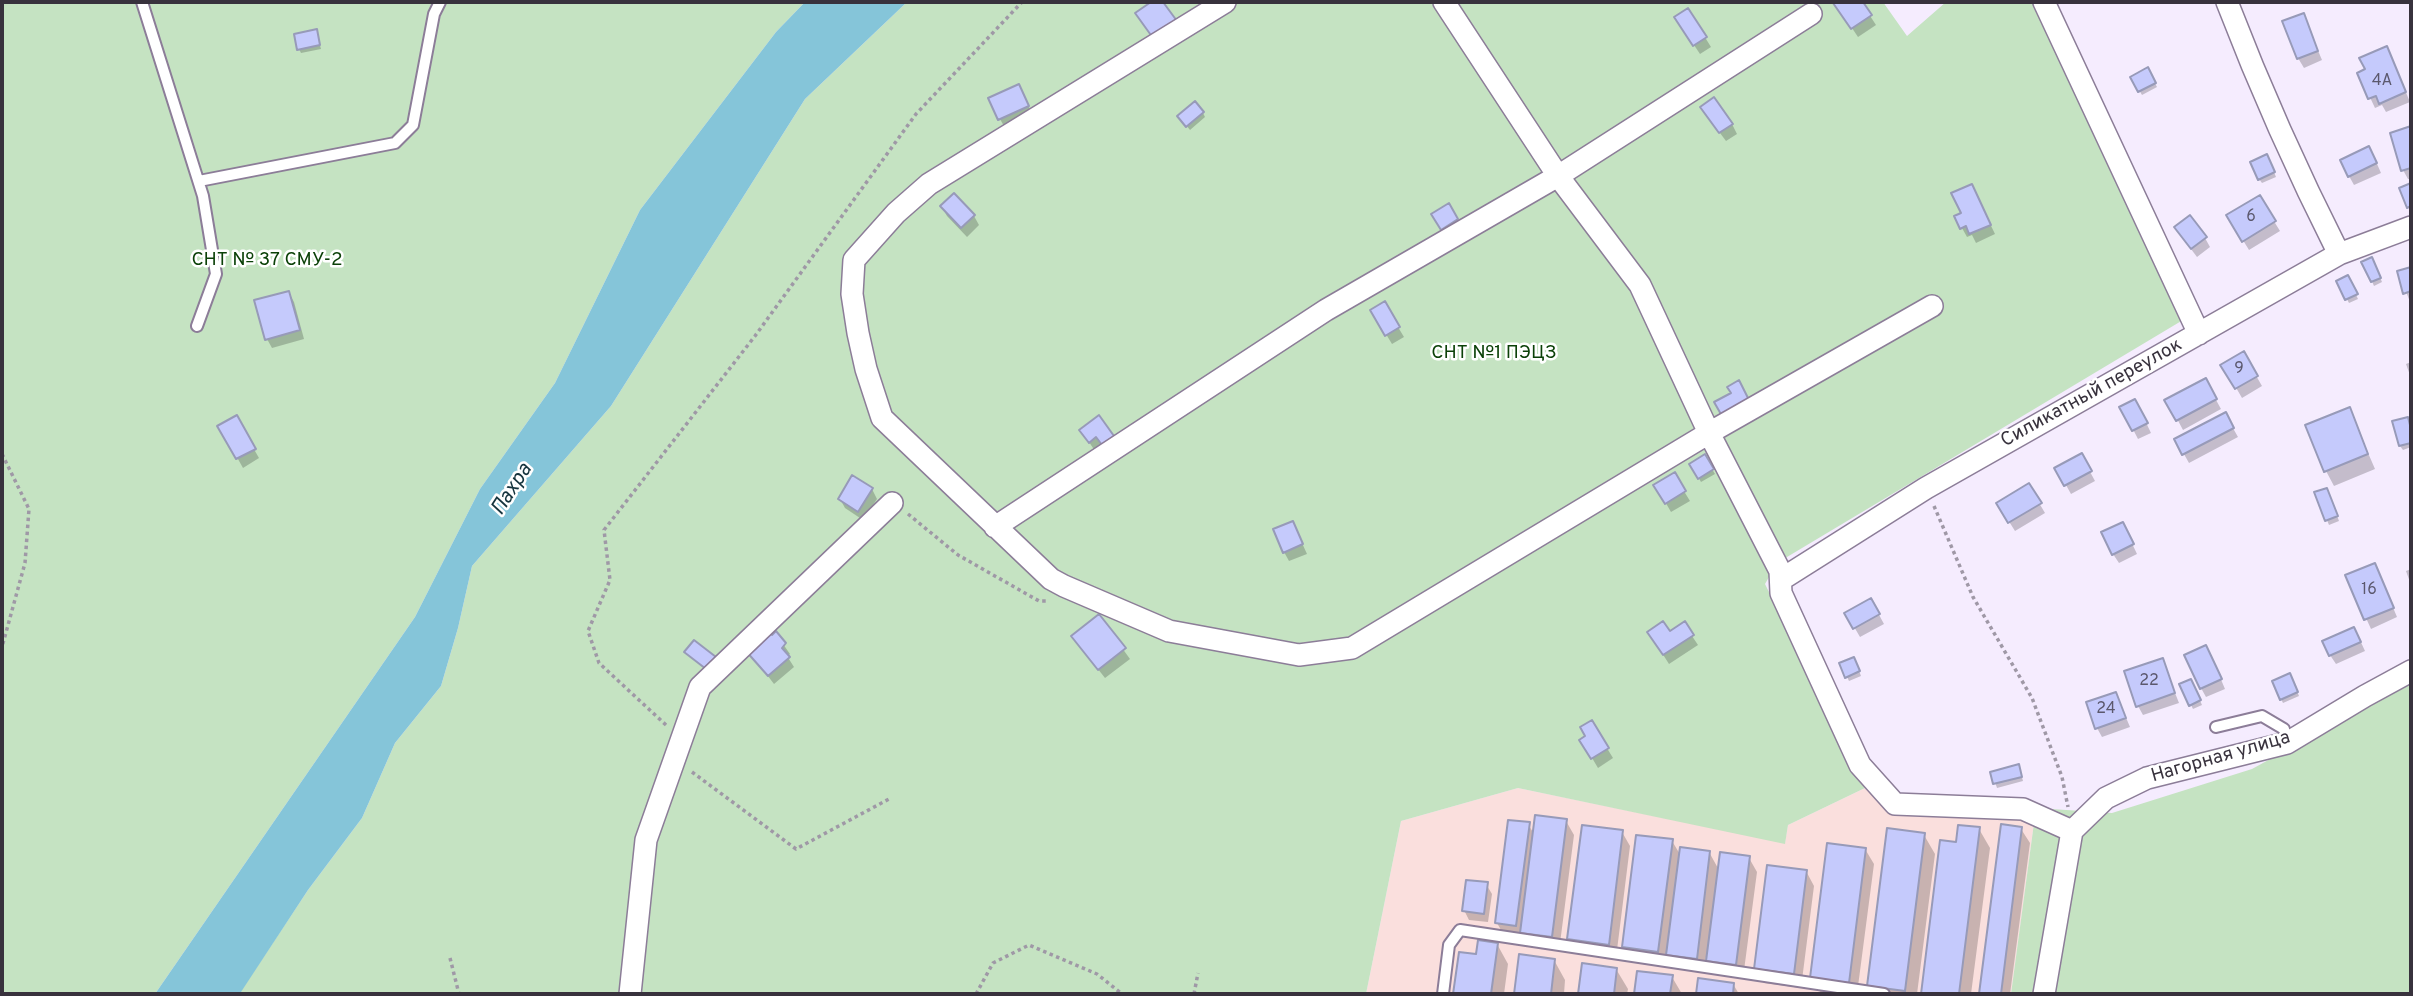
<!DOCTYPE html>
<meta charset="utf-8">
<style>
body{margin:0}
#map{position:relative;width:2413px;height:996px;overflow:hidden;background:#f5ecfe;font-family:Overpass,sans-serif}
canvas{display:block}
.frame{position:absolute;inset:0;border:4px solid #38323d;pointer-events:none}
</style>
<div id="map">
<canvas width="2413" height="996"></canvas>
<div class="frame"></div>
</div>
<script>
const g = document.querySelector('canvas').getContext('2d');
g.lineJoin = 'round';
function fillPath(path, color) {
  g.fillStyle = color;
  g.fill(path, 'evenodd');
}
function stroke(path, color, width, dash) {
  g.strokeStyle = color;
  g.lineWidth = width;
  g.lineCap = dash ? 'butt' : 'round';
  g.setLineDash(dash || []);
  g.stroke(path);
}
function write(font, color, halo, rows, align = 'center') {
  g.font = font + ' Overpass,sans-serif';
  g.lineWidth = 5;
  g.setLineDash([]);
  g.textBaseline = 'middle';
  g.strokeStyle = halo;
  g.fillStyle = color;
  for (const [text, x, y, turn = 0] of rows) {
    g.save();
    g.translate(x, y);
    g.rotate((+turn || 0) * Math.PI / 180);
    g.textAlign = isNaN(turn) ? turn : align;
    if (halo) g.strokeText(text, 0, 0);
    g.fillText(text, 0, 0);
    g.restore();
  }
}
fillPath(new Path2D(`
 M1518,788L1785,843L1788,825L1865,788L1893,809L2036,808L2011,994H1366L1401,821Z`), '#fadfdd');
fillPath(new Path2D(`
 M2,2H805L776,32L640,210L555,383L480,489L415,617L155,994H2Z
 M907,2H1211L1222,11L1238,2H1883L1907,36L1946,2H2036L2183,320L1777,563L1765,584L1865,788L1788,825L1785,844L1518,788L1401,821L1366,994H239L308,890L362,818L395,743L441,686L458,628L472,566L611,406L805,99Z
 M2411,682V994H2011L2036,808L2112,813L2252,769Z`), '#c5e3c2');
fillPath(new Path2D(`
 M805,2H907L805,99L611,406L472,566L458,628L441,686L395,743L362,818L308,890L241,992L239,994H155L415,617L480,489L555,383L640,210L776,32Z`), '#85c5d9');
fillPath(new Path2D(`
 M1839,2H1861L1876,25L1858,37L1836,4Z
 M1688,10L1711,47L1700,54L1682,27Z
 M2303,15L2322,60L2304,68L2298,58Z
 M316,31L321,49L301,53L299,49Z
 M2391,57L2410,102L2386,112L2382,105L2375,108L2359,74Z
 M2147,69L2157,87L2142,95L2132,78Z
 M1024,96L1033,116L1005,128L1000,119Z
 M1203,113L1205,117L1190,130L1182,120Z
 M1708,117L1732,124L1737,134L1726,141Z
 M2411,128V179H2408L2403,170L2392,134Z
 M2374,157L2381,173L2354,185L2349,176Z
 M2269,160L2276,177L2262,183L2259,179Z
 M1976,195L1995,234L1976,243L1972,235L1967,237L1962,228L1963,213Z
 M2259,197L2280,231L2249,250L2228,216Z
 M1448,206L1459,224L1444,233L1433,215Z
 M942,207L974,216L979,225L967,237L947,216Z
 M2182,237L2205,238L2210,247L2197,257Z
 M2364,263H2374L2382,282L2374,286Z
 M2411,269V302H2410L2399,273Z
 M2348,278L2358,299L2349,303L2338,282Z
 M289,293L294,302L304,339L272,348L267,339Z
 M1384,304L1404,337L1392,344L1372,311Z
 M2243,353L2262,386L2242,398L2223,365Z
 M2411,362V378L2406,364Z
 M2205,380L2221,409L2183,430L2167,400Z
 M2122,408L2140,410L2151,433L2138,439Z
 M2349,409L2375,469L2334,486L2326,471Z
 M2225,414L2238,437L2189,463L2176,440Z
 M236,418L259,458L243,468L220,427Z
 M2409,423L2411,447L2403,450L2400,446Z
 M1081,430L1113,437L1118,446L1095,451Z
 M2081,455L2095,481L2071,494L2057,469Z
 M1704,456L1715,474L1701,482L1691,464Z
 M1674,475L1690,501L1671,512L1656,486Z
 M2029,486L2045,513L2015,531L1998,504Z
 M872,489L877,499L863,520L845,508L840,499Z
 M2316,493L2329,494L2339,521L2329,525Z
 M1297,532L1307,554L1289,561L1284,552Z
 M2127,533L2137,554L2119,563L2113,554Z
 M2411,569V585L2406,571Z
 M2379,574L2397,617L2371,629L2347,576Z
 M1871,600L1884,624L1860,637L1846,613Z
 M1099,616L1130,659L1105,678L1079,645Z
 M776,634L790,654L787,656L794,667L774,684L748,650Z
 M1692,636L1698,645L1669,664L1655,642Z
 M2359,638L2365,651L2336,664L2330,655Z
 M2211,656L2225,689L2206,697L2201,688Z
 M2162,660L2179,703L2143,715L2138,706Z
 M1856,663L1861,676L1849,681L1841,664Z
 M2292,679L2299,696L2283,703L2281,699Z
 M2193,685L2202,705L2193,709L2191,705Z
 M2116,694L2130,727L2102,737L2097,728Z
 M1591,722L1613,758L1598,768L1582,741L1588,737Z
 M2020,770L2023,781L1997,788L1992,773Z
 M1566,821L1574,835L1559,951L1530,947L1526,940L1505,937L1497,923L1528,824L1534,834Z
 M2002,826L2021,829L2030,843L2010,994H1981Z
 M1979,829L1990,848L1971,994H1923L1957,844Z
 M1622,832L1630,846L1616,958L1577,953L1569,939Z
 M1924,835L1935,854L1917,994H1874L1869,986Z
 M1672,841L1681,856L1709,852L1719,870L1749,858L1757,872L1743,978L1716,975L1706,957L1704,973L1676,969L1667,954L1666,966L1632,961L1624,947Z
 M1865,849L1874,864L1857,994L1820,992L1812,977Z
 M1806,871L1814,886L1801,988L1764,983L1756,969Z
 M1486,884L1492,894L1488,922L1469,920L1464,910Z
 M1497,944L1508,964L1504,994H1455L1460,954L1477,956Z
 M1521,956L1554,960L1565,980L1564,994H1516Z
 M1583,965L1616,969L1628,989L1627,994H1579Z
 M1638,973L1672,977L1682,994H1635Z
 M1700,980L1733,984L1739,994H1698Z`), '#0003');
const building = new Path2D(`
 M1151,2H1163L1177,21L1153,38L1135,13Z
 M1835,2H1863L1872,15L1851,29L1833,3Z
 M1688,8L1707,37L1693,46L1674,17Z
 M2304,13L2318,51L2297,59L2282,21Z
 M317,29L320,45L297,50L294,34Z
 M2387,46L2406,92L2379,104L2376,96L2368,99L2357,73L2365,69L2359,58Z
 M2148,67L2156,83L2138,92L2130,77Z
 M1019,84L1029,106L998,120L988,98Z
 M1714,97L1733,124L1719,133L1700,107Z
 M1195,101L1204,112L1186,127L1177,116Z
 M2411,126V168L2401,171L2390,133Z
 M2369,146L2377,163L2348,177L2340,160Z
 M2267,154L2275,172L2258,180L2250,162Z
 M2411,183V206L2407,208L2399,188Z
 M1972,184L1991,225L1969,234L1966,226L1960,229L1954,216L1961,213L1951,193Z
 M954,193L975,215L961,228L940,206Z
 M2260,195L2276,221L2242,242L2226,215Z
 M1449,203L1458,219L1441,230L1431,214Z
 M2190,215L2207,237L2191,249L2174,227Z
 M2372,257L2381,278L2371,282L2361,262Z
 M2411,267V291L2403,294L2397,271Z
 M2348,275L2358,294L2345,300L2336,281Z
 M289,291L300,330L265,340L254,300Z
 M1385,301L1400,327L1385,336L1370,310Z
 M2244,351L2258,376L2235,389L2220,365Z
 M2206,378L2217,399L2176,421L2164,400Z
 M1739,380L1750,402L1722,416L1714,402L1731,393L1727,387Z
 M2135,399L2148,423L2132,431L2119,407Z
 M2350,407L2368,454L2324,472L2305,425Z
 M2226,412L2234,428L2182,455L2174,439Z
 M237,415L256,449L236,459L217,426Z
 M1099,415L1114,436L1102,445L1096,437L1089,443L1079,430Z
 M2408,417L2411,429V443L2399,446L2392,421Z
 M2082,453L2092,471L2064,486L2054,468Z
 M1705,454L1714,469L1698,479L1689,464Z
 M1675,472L1686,491L1665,504L1653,485Z
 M852,475L873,488L858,512L838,499Z
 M2029,483L2042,503L2008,523L1996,503Z
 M2327,488L2338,516L2325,521L2314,492Z
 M1293,521L1303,544L1283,553L1273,529Z
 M2123,522L2134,544L2112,555L2101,532Z
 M2375,563L2394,608L2364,620L2345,575Z
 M1871,598L1880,614L1853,629L1844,613Z
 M1099,614L1126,648L1098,670L1071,636Z
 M1663,621L1670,631L1685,621L1694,635L1663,655L1647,632Z
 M2354,627L2361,642L2329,656L2322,641Z
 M768,630L772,635L776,631L786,643L782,648L790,657L768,676L745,650Z
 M694,640L716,657L706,669L684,652Z
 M2206,645L2222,679L2200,689L2184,655Z
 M1854,657L1860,671L1845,678L1839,663Z
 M2163,658L2175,693L2136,707L2124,671Z
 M2290,673L2298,692L2280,700L2272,681Z
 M2191,679L2201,700L2189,706L2179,684Z
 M2116,692L2126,718L2095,729L2086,702Z
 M1592,720L1609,748L1591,759L1579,740L1585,736L1580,727Z
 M2019,764L2022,777L1993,784L1990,772Z
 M1535,815L1567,819L1552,937L1520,933Z
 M1508,820L1530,822L1516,926L1495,923Z
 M2001,824L2022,827L2001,994H1979Z
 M1582,825L1623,830L1609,945L1567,939Z
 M1958,825L1980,827L1959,994H1921L1940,840L1956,842Z
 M1887,828L1925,833L1905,991L1867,986Z
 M1636,835L1673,839L1658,952L1622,947Z
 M1827,843L1866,848L1849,983L1810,978Z
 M1680,847L1710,851L1697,959L1666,955Z
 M1720,852L1750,856L1736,965L1706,961Z
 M1767,865L1807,870L1794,974L1754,969Z
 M1466,880L1488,882L1484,914L1462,911Z
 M1478,940L1498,943L1491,994H1453L1459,952L1476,954Z
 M1519,954L1555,959L1551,994H1514Z
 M1582,963L1617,968L1614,994H1578Z
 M1637,971L1673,975L1670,994H1634Z
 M1698,978L1734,983L1733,994H1696Z`);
fillPath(building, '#c5cafc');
stroke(building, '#979ab8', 2);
const lane = new Path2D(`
 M142,2L203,196L216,274L197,326
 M199,181L395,143L413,125L434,14L440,2
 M2216,727L2262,716L2284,729L2287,743
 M1443,994L1449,945L1460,930L1884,994`);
const street = new Path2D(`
 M1225,2L929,184L896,213L854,260L852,294L858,333L866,369L882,418L1051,579L1064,586L1169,631L1299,655L1352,648L1709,433L1932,306
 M1444,2L1558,176L1640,285L1709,433L1780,571L1781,593L1860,765L1895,804L2023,809L2072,831
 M2044,2L2199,334
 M2227,2C2260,88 2297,171 2339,254
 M995,527L1326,310L1558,176L1811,14
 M1782,579L1926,488L2339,254L2411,227
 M2072,831L2106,798L2147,778L2287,743L2365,696L2411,671
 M630,994L646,840L700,687L892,503
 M2044,994L2072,831`);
stroke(lane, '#8c7d98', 14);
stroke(street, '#8c7d98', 24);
stroke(new Path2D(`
 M2,454L29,509L25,563L2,647
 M1934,506L1973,597L2032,698L2062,777L2068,807
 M908,514L958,555L1039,601H1048
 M666,725L599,663L588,631L610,580L604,530L755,336L916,114L1022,2
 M692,772L796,849L889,799
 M450,958L459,994
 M976,994L993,963L1029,945L1097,974L1122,994
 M1194,994L1198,973`), '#9f98a6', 3.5, [3.5, 3.5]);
stroke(lane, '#fff', 10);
stroke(street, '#fff', 21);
write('16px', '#5b586d', null, [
 ["4А",2382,82],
 ["6",2251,218],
 ["9",2239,370],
 ["16",2369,591],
 ["22",2149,682],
 ["24",2106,710]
]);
write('19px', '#0b4108', '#fff', [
 ["СНТ № 37 СМУ-2",267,261],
 ["СНТ №1 ПЭЦЗ",1494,354]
]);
write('19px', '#38323d', '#fff', [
 ["Силикатный переулок",2092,394,-29],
 ["Нагорная улица",2221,758,-16]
]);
write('italic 21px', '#14333d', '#fff', [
 ["Пахра",513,490,-57]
]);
</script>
